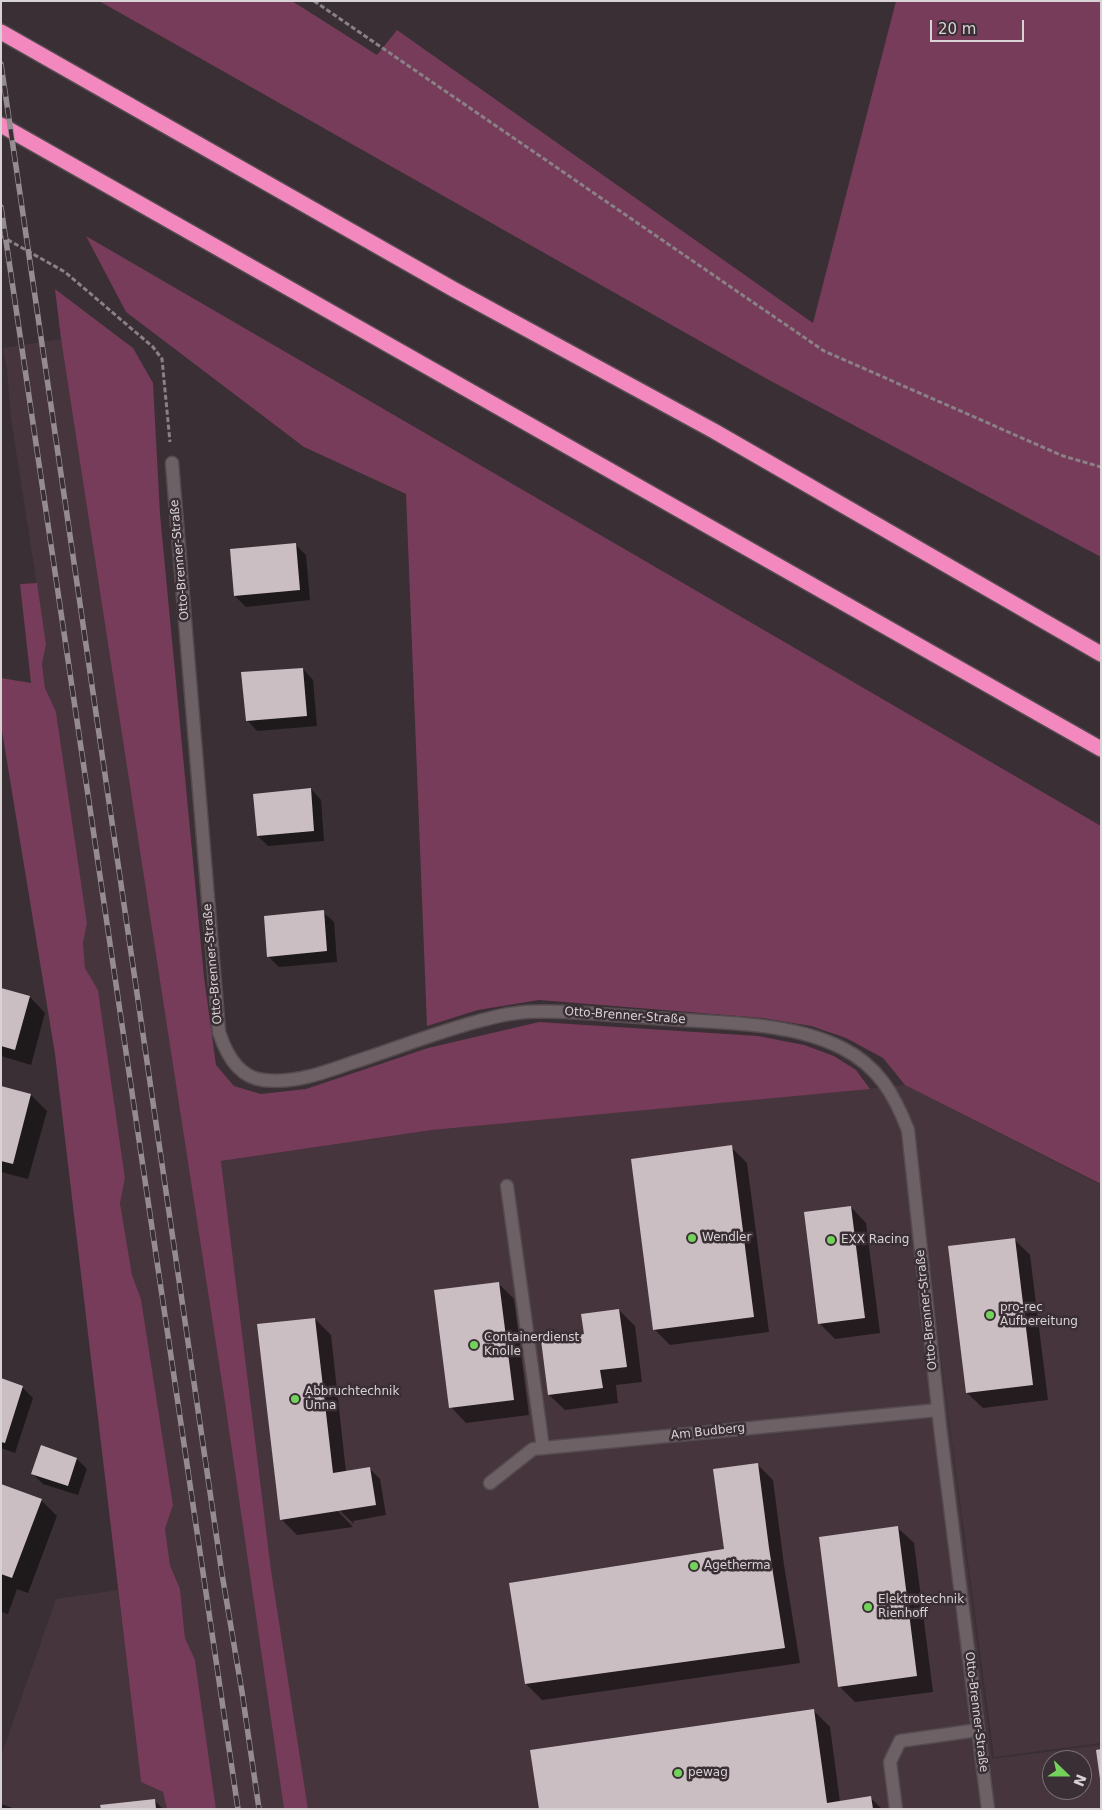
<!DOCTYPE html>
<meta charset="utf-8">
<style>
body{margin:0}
#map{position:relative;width:1102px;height:1810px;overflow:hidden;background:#392f34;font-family:"DejaVu Sans",sans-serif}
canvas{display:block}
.frame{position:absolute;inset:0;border:2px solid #d9d2d5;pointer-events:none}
.north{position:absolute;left:1042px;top:1750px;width:50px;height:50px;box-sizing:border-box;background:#392f34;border:1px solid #797074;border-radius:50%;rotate:112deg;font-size:14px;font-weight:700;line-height:20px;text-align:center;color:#d9d2d5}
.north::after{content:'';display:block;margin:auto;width:18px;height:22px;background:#73d25c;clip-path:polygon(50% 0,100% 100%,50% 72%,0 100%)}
.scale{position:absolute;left:930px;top:20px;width:94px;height:22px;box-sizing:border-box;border:2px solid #d9d2d5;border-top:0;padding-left:6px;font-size:15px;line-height:18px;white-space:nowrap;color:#d9d2d5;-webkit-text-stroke:4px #392f34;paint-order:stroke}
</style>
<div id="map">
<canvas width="1102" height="1810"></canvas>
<div class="frame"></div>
<div class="north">N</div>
<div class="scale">20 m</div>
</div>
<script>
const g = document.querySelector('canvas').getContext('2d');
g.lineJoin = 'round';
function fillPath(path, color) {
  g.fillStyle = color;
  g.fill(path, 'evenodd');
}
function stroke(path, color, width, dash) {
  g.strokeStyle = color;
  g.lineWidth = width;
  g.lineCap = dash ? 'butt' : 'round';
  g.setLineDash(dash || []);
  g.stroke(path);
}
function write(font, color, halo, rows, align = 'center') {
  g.font = font + ' "DejaVu Sans",sans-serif';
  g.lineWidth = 5;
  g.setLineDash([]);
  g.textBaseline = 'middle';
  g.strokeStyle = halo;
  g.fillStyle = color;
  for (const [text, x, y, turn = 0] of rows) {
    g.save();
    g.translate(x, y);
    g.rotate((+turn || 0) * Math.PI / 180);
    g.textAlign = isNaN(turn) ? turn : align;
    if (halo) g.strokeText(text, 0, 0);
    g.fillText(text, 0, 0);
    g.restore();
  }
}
fillPath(new Path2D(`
 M61,339L224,1396L284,1809H216L195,1660L185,1638L180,1589L170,1565L165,1529L173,1505L141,1299L132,1275L120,1203L125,1177L98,990L85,968L83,943L87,923L56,712L45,688L42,664L46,644L11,418L7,371L3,348Z
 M905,1085L1101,1185V1743L994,1757L933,1299L992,1759L1101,1745V1809H308L271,1570L221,1161L432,1130ZM1052,1760H1082V1790H1052Z
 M118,1590L141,1782L163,1792L167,1809H1V1756L56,1599Z`), '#46353d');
fillPath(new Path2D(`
 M99,1H292L377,55L397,30L813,323L896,1H1101V557L767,379Z
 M86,236L1101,826V1184L905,1085L883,1058L846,1038L811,1026L763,1018L539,1000L478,1010L427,1026L406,494L304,447L126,312Z
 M55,289L133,348L153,383L160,514L204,977L216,1065L234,1086L261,1094L306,1089L428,1048L539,1022L758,1036L804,1045L834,1056L856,1070L870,1089L432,1130L221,1161L271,1570L308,1809H284L224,1396L61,339Z
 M37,583L46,644L42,664L45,688L56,712L87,923L83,943L85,968L98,990L125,1178L120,1203L132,1275L141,1299L173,1505L165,1529L170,1565L180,1589L185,1638L195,1660L216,1809H167L163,1792L141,1782L55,1054L1,725V678L31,683L20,584Z`), '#763c59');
fillPath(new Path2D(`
 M295,544L306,555L310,600L246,607L235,596L231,550Z
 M303,669L313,680L317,726L257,731L247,720Z
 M311,789L321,800L324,841L268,846L258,836Z
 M323,912L334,922L337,962L279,967L268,956Z
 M1,989L30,997L45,1013L31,1065L1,1056Z
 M1,1087L31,1095L47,1111L28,1179L1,1172Z
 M731,1147L747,1163L769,1332L670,1345L654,1329Z
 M851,1207L866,1223L880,1333L835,1339L819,1323Z
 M1014,1239L1030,1255L1048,1400L983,1408L967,1393Z
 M498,1283L514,1299L529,1415L466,1423L451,1407Z
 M619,1310L635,1326L642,1382L616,1385L618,1403L565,1410L549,1395L585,1335Z
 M315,1319L331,1335L346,1472L369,1468L380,1479L386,1515L353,1521L354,1524L335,1506L334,1507L353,1527L297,1535L281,1519Z
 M1,1380L22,1387L33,1398L15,1453L1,1448Z
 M77,1459L87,1469L78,1495L43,1484L32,1473Z
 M757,1464L773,1480L784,1565L800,1663L542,1700L526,1684L726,1551Z
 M1,1486L41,1500L57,1516L28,1593L17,1589L8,1614L1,1612Z
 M898,1528L914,1543L933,1692L855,1702L839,1686Z
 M814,1711L830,1727L840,1802L870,1797L882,1809H540Z
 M155,1801L163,1809H102Z
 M1,1804L16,1809H1Z`), '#0007');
fillPath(new Path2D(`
 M296,543L300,590L234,596L230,549Z
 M303,668L307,716L246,721L241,672Z
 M311,788L314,831L257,836L253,794Z
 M324,910L327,951L267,957L264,916Z
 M1,988L30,996L15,1050L1,1046Z
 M1,1086L31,1094L13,1164L1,1161Z
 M732,1145L754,1317L653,1330L631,1159Z
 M851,1206L865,1318L818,1324L804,1212Z
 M1015,1238L1033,1385L966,1393L948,1246Z
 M499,1282L514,1400L449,1408L434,1290Z
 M619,1309L627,1367L600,1370L603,1388L548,1395L541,1340L584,1334L581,1314Z
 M315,1318L333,1473L370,1467L376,1505L280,1520L257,1324Z
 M1,1378L23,1386L5,1443L1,1442Z
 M41,1445L77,1458L68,1486L31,1474Z
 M758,1463L769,1548L785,1648L525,1684L509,1583L724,1549L713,1469Z
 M1,1484L42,1499L12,1578L1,1574Z
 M898,1526L917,1676L838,1687L819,1537Z
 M814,1709L827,1803L871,1796L873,1809H539L530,1750Z
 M1101,1749V1779H1100L1096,1750Z
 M155,1799L156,1809H101L100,1805Z`), '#cbbec3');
const service = new Path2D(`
 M507,1186L543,1448
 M896,1809L890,1762L900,1741L978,1730`);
const minor = new Path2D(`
 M172,463L219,1032C226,1054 238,1077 263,1080C294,1084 326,1072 354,1062C395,1049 437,1032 479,1021C491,1018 504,1014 517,1013C540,1010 563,1012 586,1013C613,1015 640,1017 667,1019C722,1023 792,1022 842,1048C878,1066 894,1094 908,1130L940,1427L988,1809
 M490,1483L533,1449L938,1410`);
const motorway = new Path2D(`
 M1,32L453,289L714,431L1101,654
 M1,125L1101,749`);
stroke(service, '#544b4f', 15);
stroke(minor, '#544b4f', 15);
stroke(motorway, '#544b4f', 18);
stroke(new Path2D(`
 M314,1L824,351L1063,456L1101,467
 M1,236L65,272L153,347L162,359L170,442`), '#898185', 3, [5, 2.5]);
stroke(service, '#6d6166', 12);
stroke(minor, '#6d6166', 12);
stroke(motorway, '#f288bd', 15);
const rail = new Path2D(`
 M1,64L222,1574L242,1692L259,1809
 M1,207L238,1809`);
stroke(rail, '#948c90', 5.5);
stroke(rail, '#392f34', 4, [11]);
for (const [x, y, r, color] of [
 [692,1238,5,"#73d25c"],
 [831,1240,5,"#73d25c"],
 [990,1315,5,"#73d25c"],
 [474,1345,5,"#73d25c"],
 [295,1399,5,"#73d25c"],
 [694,1566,5,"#73d25c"],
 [868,1607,5,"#73d25c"],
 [678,1773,5,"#73d25c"]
]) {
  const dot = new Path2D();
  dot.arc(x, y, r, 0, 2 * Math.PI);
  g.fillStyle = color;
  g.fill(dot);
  stroke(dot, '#392f34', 2);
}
write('12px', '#d9d2d5', '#392f34', [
 ["Otto-Brenner-Straße",180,560,-95],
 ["Otto-Brenner-Straße",213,964,-95],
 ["Otto-Brenner-Straße",625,1016,4],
 ["Otto-Brenner-Straße",927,1310,-96],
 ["Am Budberg",708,1432,-6],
 ["Otto-Brenner-Straße",976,1712,83]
]);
write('12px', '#d9d2d5', '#392f34', [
 ["Wendler",702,1238],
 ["EXX Racing",841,1240],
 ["pro-rec",1000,1308],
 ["Aufbereitung",1000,1322],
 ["Containerdienst",484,1338],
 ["Knolle",484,1352],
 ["Abbruchtechnik",305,1392],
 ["Unna",305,1406],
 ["Agetherma",704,1566],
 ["Elektrotechnik",878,1600],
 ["Rienhoff",878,1614],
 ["pewag",688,1773]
], 'left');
</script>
